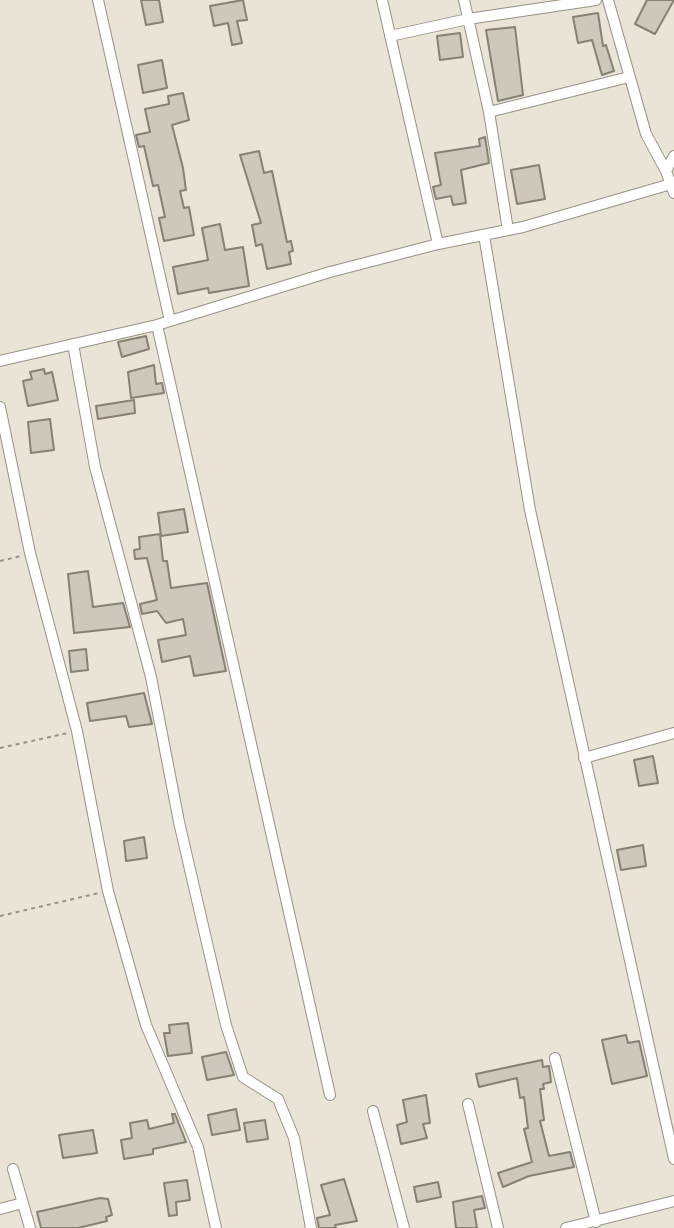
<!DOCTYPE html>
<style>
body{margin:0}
canvas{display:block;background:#eae4d7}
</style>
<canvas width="674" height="1228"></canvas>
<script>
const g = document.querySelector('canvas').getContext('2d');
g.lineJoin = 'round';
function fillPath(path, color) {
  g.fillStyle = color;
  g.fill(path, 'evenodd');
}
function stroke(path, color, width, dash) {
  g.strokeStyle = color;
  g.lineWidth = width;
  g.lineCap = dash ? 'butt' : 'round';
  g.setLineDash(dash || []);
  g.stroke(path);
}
const building = new Path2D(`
 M141,0H159L163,22L146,25Z
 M243,0L247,20L237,21L242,43L232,45L228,23L214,26L210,6Z
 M647,0H674L655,34L635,24Z
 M598,13L603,46L606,45L614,71L602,75L592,40L578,43L573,17Z
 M515,27L523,95L498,101L486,30Z
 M460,33L463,57L440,60L437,36Z
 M162,60L167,88L143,93L138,65Z
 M183,93L189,120L172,125L183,168L186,190L180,191L184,208L189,207L194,235L164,241L159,218L165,217L158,185L153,186L144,146L139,147L136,135L150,132L145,109L169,104L168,96Z
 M485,137L489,163L461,170L466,203L453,205L451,196L436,199L433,187L441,185L435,153L480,146L479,139Z
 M259,151L264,173L272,171L287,242L291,241L293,251L289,252L291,264L267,269L262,244L256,246L252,225L261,223L240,155Z
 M539,165L545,199L517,204L511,170Z
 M220,224L225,250L243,247L249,286L209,293L208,288L178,294L173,267L208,260L202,228Z
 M146,336L149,349L122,357L118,342Z
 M154,365L156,384L162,383L164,393L131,398L128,372Z
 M44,369L45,374L52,372L58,400L28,406L23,381L32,379L30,372Z
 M134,400L135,413L98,419L96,406Z
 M50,419L54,450L31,453L28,422Z
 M184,509L188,532L161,536L158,513Z
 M160,534L163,561H167L171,588L207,583L226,671L194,676L190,656L162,662L158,640L186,635L183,619L166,623L157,611L142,614L140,604L157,600L147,558L135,559L134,550L140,549L139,537Z
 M88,571L93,607L123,603L130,627L74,633L68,574Z
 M86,649L88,670L71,672L69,651Z
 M144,693L152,724L129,727L126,716L90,721L87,703Z
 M653,756L658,783L639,786L634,760Z
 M144,837L147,858L126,861L124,841Z
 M643,845L646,866L621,870L617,850Z
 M188,1023L192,1053L168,1056L164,1033H170L169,1025Z
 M626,1035L628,1043L639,1041L647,1076L612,1084L602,1040Z
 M226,1052L234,1075L207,1080L202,1057Z
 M542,1060L543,1067L549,1066L551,1082L543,1084L544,1089H540L544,1120L540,1121L549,1156L570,1152L574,1167L529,1176L503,1187L498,1173L532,1162L524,1129L528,1128L524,1097L520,1098L517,1078L479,1087L476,1074Z
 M426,1095L430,1123L423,1124L427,1138L401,1144L397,1125L407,1122L403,1100Z
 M236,1109L240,1130L212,1135L208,1115Z
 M172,1114H175L186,1142L153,1149V1154L124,1159L121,1140L132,1138L130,1123L147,1120L149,1129L174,1123Z
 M265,1120L268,1139L247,1142L244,1123Z
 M93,1130L97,1153L63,1158L59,1135Z
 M344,1179L357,1221L335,1225L336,1228H319L317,1218L330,1215L321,1185Z
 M187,1180L190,1200L176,1202L177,1215L169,1216L164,1183Z
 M438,1182L441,1197L417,1202L414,1187Z
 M482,1196L485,1208L474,1210L477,1228H456L453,1202Z
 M100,1198L108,1199L112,1215L106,1217L107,1221L78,1228H41L37,1212Z`);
fillPath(building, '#cdc8bb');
stroke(building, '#868175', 2);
const minor = new Path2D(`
 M98,0L170,321
 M382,0L438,244
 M464,0L489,112L508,230
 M608,0L646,134L666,171
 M390,36L468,19L596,0
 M489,112L629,77
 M674,156L666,171L674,193
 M484,235L530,510L674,1159
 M157,325L330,1095
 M73,344L95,467L151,677L179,822L226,1025L243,1077L278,1099L294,1138L311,1228
 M0,361L157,325L330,272L438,244L523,227L671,184
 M0,407L30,553L77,731L108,891L146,1025L198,1147L216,1228
 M584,758L674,733
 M555,1058L596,1222
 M468,1104L498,1228
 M373,1111L404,1228
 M13,1169L30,1228
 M0,1209L23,1203
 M566,1228L674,1201`);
stroke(minor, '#989286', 12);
stroke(new Path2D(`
 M0,561L21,556
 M0,748L68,733
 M0,916L99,893`), '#969188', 2, [4, 4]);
stroke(minor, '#fff', 10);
</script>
